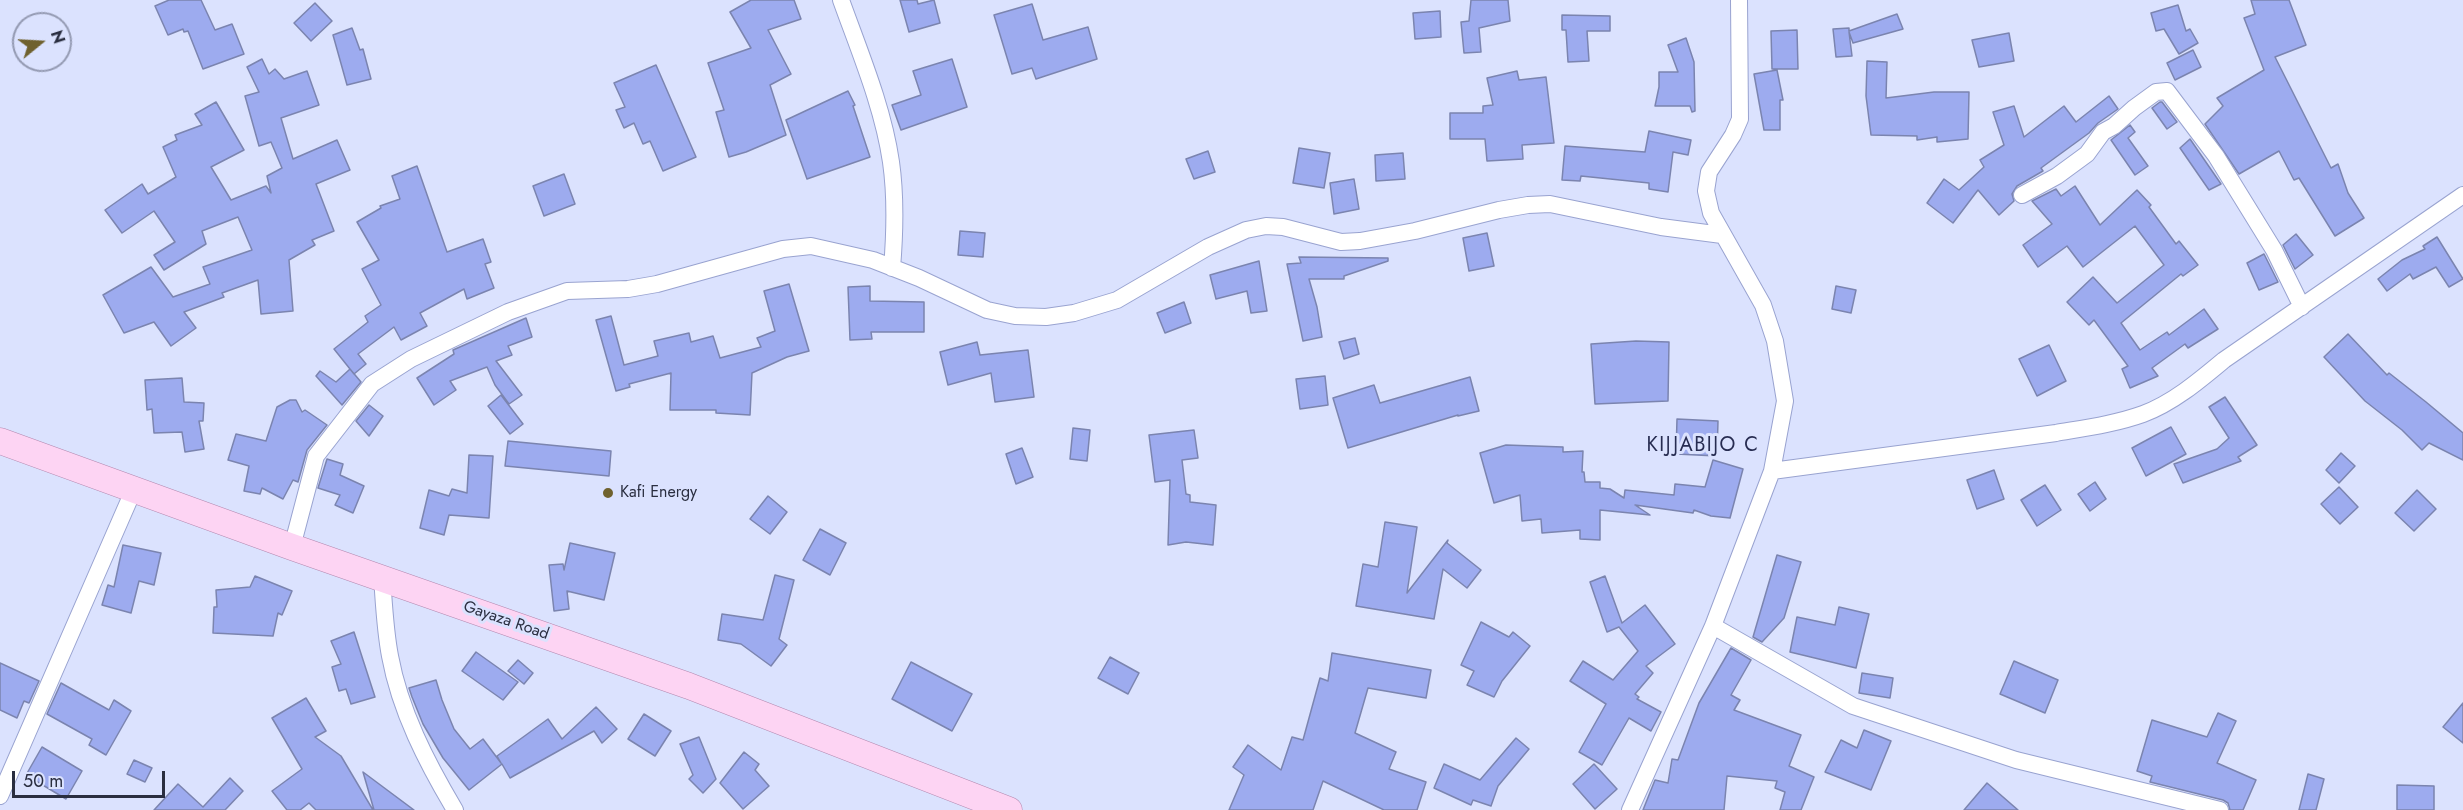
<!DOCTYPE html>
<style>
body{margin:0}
#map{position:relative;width:2463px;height:810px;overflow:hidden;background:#dbe2fe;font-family:Jost,sans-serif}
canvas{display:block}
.north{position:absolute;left:12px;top:12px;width:60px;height:60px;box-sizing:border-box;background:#dbe2fe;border:2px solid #949ab2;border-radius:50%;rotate:72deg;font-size:16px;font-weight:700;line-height:24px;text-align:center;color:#2a2e40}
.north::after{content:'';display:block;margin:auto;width:21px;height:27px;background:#6f612e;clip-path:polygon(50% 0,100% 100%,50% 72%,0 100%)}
.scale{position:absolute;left:12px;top:771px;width:153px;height:27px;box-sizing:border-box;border:3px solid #2a2e40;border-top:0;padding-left:8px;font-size:18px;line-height:21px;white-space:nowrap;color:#2a2e40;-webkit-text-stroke:4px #dbe2fe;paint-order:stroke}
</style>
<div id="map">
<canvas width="2463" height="810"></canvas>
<div class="north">N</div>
<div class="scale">50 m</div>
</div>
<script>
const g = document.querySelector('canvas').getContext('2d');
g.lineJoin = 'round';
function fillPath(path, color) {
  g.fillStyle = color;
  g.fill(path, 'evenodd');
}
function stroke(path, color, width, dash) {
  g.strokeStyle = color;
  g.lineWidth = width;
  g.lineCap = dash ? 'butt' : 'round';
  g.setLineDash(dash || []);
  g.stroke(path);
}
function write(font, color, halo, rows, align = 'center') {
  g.font = font + ' Jost,sans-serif';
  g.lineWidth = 6;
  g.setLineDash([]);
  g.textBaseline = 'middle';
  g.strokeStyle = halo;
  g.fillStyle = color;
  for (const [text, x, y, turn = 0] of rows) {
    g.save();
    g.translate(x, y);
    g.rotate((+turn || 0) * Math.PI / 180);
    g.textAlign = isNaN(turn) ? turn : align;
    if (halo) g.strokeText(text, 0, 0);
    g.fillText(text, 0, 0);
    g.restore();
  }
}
const building = new Path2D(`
 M169,0H201L215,30L232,24L244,54L203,69L188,31L184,32L183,29L168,35L155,6Z
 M751,0H794L801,19L768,30L791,74L770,85L786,135L746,152L729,157L716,112L724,110L708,63L751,48L730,12Z
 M900,0H917L918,4L934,0L940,23L909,32Z
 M1471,0H1508L1510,21L1479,28L1481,52L1464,53L1461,22L1469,21Z
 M2251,0H2289L2306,45L2275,57L2331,168L2338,164L2348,193L2364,218L2335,236L2299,178L2294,180L2279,151L2239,174L2205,124L2223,106L2217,98L2264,70L2244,18L2255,14Z
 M315,3L332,21L311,41L294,23Z
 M1032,4L1043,40L1088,27L1097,59L1036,79L1032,68L1012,74L994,15Z
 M2178,5L2186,31L2190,29L2198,43L2179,54L2164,29L2156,31L2151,13Z
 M1440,11L1441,37L1415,39L1413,13Z
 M1897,14L1903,29L1853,43L1849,32L1852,56L1836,57L1833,29L1849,28V31Z
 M1562,15L1610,16V31H1587L1589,61L1568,62L1566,30H1562Z
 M352,28L360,50L363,49L371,79L347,85L333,35Z
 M1797,30L1798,69H1772L1771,31Z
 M2009,33L2014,61L1979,67L1972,40Z
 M1686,38L1694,62L1695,111L1692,112L1690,106H1655L1659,87V72H1678L1668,45Z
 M2193,50L2201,67L2175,80L2167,63Z
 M262,59L269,74L275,69L284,79L307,71L319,105L281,118L293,159L337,140L350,170L316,184L334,231L312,240L315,245L289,260L293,311L261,314L258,280L222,293L224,297L184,312L196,328L171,346L154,322L124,333L103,295L151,267L173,297L210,284L203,267L252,250L238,217L202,231L206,244L164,270L154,255L175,242L154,211L122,233L105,210L142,184L148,194L176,177L163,147L177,140L175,135L202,125L195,114L216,102L244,150L211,167L231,200L266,186L271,193L267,176L282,168L271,142L259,146L245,96L259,92L247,67Z
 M952,59L967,107L901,130L892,105L921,95L913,71Z
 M1867,61L1887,62L1886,98L1934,92H1969L1968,139L1937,142V137L1917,140V136L1871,135L1866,96Z
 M656,65L696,157L663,171L650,141L643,144L634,123L624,128L616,110L625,107L614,83Z
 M1777,70L1783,100H1780V130H1764L1754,74Z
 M1517,71L1519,80L1546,77L1554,143L1522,145L1523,159L1487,161L1485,139H1450V113H1483V106L1493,105L1487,78Z
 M848,91L855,105L853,106L870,157L807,179L786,120Z
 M2109,96L2118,109L2098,123L2089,133L2041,168L2043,171L2017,186L2012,194L2014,201L1999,215L1978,190L1953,223L1927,203L1944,179L1959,190L1984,167L1980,160L2004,145L1993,112L2014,106L2024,137L2064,106L2076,122Z
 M2160,102H2162L2177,122L2167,129L2152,108Z
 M2130,125L2135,132L2128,138L2148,166L2135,175L2111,140Z
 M1649,131L1691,140L1688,155L1673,152L1668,192L1649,189V183L1581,176L1580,181L1562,180L1565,146L1645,152Z
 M2190,139L2221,184L2209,190L2180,148Z
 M1299,148L1330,153L1324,188L1293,183Z
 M1208,151L1215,172L1194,179L1186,159Z
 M1403,153L1405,179L1376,181L1375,155Z
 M417,166L447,252L483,239L491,262L485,264L494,288L467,299L464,289L420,313L427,326L401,340L394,327L358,354L366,364L354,374L334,349L368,322L365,316L381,305L362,269L379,260L357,222L381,208L380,206L400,199L392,176Z
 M564,174L575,204L544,216L533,186Z
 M1354,179L1359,209L1334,214L1330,183Z
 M2075,186L2100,225L2137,190L2151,205L2149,207L2176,244L2179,241L2198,265L2183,276L2181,274L2121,323L2140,350L2167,332L2169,335L2204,309L2218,329L2188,348L2185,344L2152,368L2158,376L2130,388L2122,369L2128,366L2094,320L2089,325L2067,302L2093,277L2117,303L2164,265L2135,226L2083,267L2067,246L2038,267L2023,245L2052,224L2032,201L2056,189L2061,196Z
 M960,231L985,233L983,257L958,255Z
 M1487,233L1494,266L1469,271L1463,238Z
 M2296,234L2313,255L2295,269L2283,245Z
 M2437,237L2463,279L2449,287L2436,267L2413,279L2410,274L2387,291L2378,279L2402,260L2425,249L2423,246Z
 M2264,254L2278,282L2259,290L2247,263Z
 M1299,257L1388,258V261L1344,276V279H1309L1317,307L1322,337L1303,341L1287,264L1301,263Z
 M1259,261L1267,311L1251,313L1247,291L1216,299L1210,275Z
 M789,284L809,351L787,357L752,373L750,415L716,413V410H670L671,373L629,384L630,387L616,391L596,320L611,316L624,365L658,356L654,341L689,333L691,342L713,336L720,358L761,347L757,338L775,331L764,291Z
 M870,286V301L924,302V332H871L872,339L850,340L848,287Z
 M1836,286L1856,290L1851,313L1832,309Z
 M1184,302L1191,323L1165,333L1157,313Z
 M526,318L532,337L508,346L512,355L496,361L522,395L509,404L495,385L487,367L450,381L456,390L434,405L417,378L454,354L453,350Z
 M2348,334L2387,375L2389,373L2426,402L2463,433V460L2429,443L2422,450L2402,430L2365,401L2324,357Z
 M1355,338L1359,354L1344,359L1339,342Z
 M1636,341L1669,342L1668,401L1595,404L1591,344Z
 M977,342L980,355L1028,350L1034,397L995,402L991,373L948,385L940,352Z
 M2049,345L2066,381L2037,396L2019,359Z
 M350,369L361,382L342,405L316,376L320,371L336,382Z
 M1325,376L1328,405L1300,409L1296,379Z
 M1470,377L1479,411L1458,416V415L1348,448L1333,398L1374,385L1380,403Z
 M182,378L184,402L204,403L203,421H199L204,449L185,452L182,432L154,433L152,409L147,410L145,380Z
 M501,395L523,424L510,434L488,406Z
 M2225,397L2257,445L2238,457L2241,461L2183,483L2174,464L2217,449L2229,438L2209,407Z
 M290,400H296L302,412L305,410L327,425L307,450L298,482L293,480L283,499L262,488L260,494L244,491L249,466L228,460L236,434L266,441L277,407Z
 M369,405L383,416L369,436L356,421Z
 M1677,419L1718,421L1717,456L1676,454Z
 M2171,427L2186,454L2146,476L2132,448Z
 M1073,428L1090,430L1087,461L1070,459Z
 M1194,430L1198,458L1182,460L1186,494L1190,495V502L1216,505L1213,545L1186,542L1168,545L1170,480L1155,482L1149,435Z
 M508,441L611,451L609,476L505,466Z
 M1506,445L1563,447V452L1583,451L1582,472H1584L1585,482H1600V488L1610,489L1624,498L1625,490L1674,495L1675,484L1705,487L1713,460L1743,469L1730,518L1711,516L1694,510L1693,513L1635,505L1650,515L1600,510V540L1580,539V530L1542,533L1541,519L1522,521L1520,495L1494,503L1480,453Z
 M1022,448L1033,477L1016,484L1006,454Z
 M2341,453L2355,466L2339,483L2326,470Z
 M469,455L493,456L489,518L449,515L444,535L420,528L429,490L449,496L452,489L467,493Z
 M327,459L343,464L340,475L364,486L353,513L335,505L340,495L318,488Z
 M1994,470L2004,499L1977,509L1967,480Z
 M2095,482L2106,499L2090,511L2078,494Z
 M2045,485L2061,510L2037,526L2021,500Z
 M2339,487L2358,507L2340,524L2321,504Z
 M2417,490L2436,509L2414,531L2395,513Z
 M768,496L787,512L770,534L750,519Z
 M1385,522L1417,527L1407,593L1448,540L1447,543L1481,570L1467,588L1443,569L1434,619L1356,606L1363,564L1378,567Z
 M820,529L846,543L830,575L803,560Z
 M570,543L615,553L604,600L567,591L569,609L554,611L549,565L563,564L564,570Z
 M123,545L161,553L154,585L139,581L131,613L102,605L108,585L114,587Z
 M1777,555L1801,562L1784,618L1762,642L1753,637Z
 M775,575L794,580L779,639L787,645L771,666L741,644L718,640L722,614L763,620Z
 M255,576L292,591L282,615L278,613L273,636L213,633L214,607H217L216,590L250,587Z
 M1605,576L1622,623L1645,605L1675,644L1646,666L1653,673L1635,694L1639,697L1637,699L1661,712L1651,731L1629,718L1602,765L1579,752L1606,704L1570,681L1583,661L1613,680L1638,651L1619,627L1607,632L1590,582Z
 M1839,607L1869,614L1856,668L1790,652L1797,617L1835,625Z
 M1481,622L1509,637L1513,632L1530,646L1502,681L1494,697L1467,685L1474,671L1461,665Z
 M354,632L375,697L351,704L346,689L339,691L332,667L341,664L331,641Z
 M1731,648L1751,660L1731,695L1740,700L1734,710L1801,735L1789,766L1814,777L1801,810H1780L1785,792L1775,788L1777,781L1727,776L1724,810H1643L1655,780L1668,783L1672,759L1678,760L1699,703Z
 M476,652L518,682L503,700L462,671Z
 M1332,653L1431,670L1426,698L1368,688L1355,733L1396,752L1389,769L1426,782L1417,810H1384L1323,781L1313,810H1229L1244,775L1233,767L1248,745L1281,770L1292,737L1303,740L1320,678L1328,681Z
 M1110,657L1139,673L1128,694L1098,678Z
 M518,660L533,673L524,684L508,671Z
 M2014,661L2058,680L2045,713L2000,694Z
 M911,662L972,694L952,731L892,699Z
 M0,663L39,681L29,703L24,701L17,718L0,710Z
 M1862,673L1893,678L1890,698L1859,693Z
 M436,680L442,700L454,729L470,749L483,739L501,763L497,756L548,719L562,739L596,707L617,729L602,743L594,731L510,778L502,764L469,790L443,758L423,724L412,697L409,688Z
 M61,683L109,710L114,700L131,711L106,755L89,745L92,739L47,714Z
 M306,698L326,731L315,737L341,756L373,810H316L309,803L300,810H287L272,791L302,769L272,718Z
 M2463,703V743L2443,727Z
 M2218,713L2236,721L2217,763L2256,780L2243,810H2230L2228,803L2223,800L2150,782L2152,776L2137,771L2152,720L2207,737Z
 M644,714L671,731L655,756L628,739Z
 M1864,730L1891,741L1871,790L1825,772L1841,740L1857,748Z
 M699,737L716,779L703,793L689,779L693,775L680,744Z
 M1516,738L1529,749L1498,786L1491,806L1473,800L1471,805L1434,788L1444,764L1480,780Z
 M42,747L82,771L66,799L26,775Z
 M744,752L759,764L755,770L769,786L743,809L720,783Z
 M134,760L152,768L145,782L127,774Z
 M1594,764L1617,789L1595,809L1573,784Z
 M363,772L414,810H374Z
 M2308,774L2324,779L2316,810H2299Z
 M230,778L243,791L225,810H154L178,784L203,807Z
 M1987,783L2018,810H1964Z
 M2397,785L2434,786V810H2397Z`);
fillPath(building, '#9dabef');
stroke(building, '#7b84af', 1.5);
const minor = new Path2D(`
 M841,0C860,53 883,107 891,162C896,197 895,232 892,268
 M1739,0L1740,119L1733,135L1709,172L1706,191L1711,213L1763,305L1775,341L1785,401L1772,471
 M2022,195L2057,176L2087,154L2103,132L2114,126L2134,108L2156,92L2167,91L2216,156L2274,250L2302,307
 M292,547L316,456L372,384L411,359L508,312L567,291L628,289L657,284L783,249L811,246L873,260L919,278L987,310L1015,316L1046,317L1074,313L1117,300L1208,247L1246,230L1266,226L1283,227L1341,242L1360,241L1415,231L1499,210L1528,205L1550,204L1661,227L1722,235
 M382,577C384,604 385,630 390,656C400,711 427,763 455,810
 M1713,626L1853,706L2016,760L2220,810
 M0,796L134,489
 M1630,810L1713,626L1772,471L2056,433C2085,428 2115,424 2143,414C2173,403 2200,380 2224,360L2463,195`);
const primary = new Path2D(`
 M0,441L292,547L689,686L1009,810`);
stroke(minor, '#99a3d0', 18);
stroke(primary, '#b288af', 27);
stroke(minor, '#fff', 16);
stroke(primary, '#fdd4f3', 26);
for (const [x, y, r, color] of [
 [608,493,6,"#6f612e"]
]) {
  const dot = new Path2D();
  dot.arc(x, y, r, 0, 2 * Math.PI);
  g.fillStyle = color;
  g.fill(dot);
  stroke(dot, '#dbe2fe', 2);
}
write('16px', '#2a2e40', '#dbe2fe', [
 ["Kafi Energy",620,493]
], 'left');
write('16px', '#2a2e40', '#dbe2fe', [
 ["Gayaza Road",506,621,19]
]);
g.letterSpacing = '1.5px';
write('20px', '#272c51', '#dbe2fe', [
 ["KIJJABIJO C",1703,446]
]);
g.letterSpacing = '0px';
</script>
